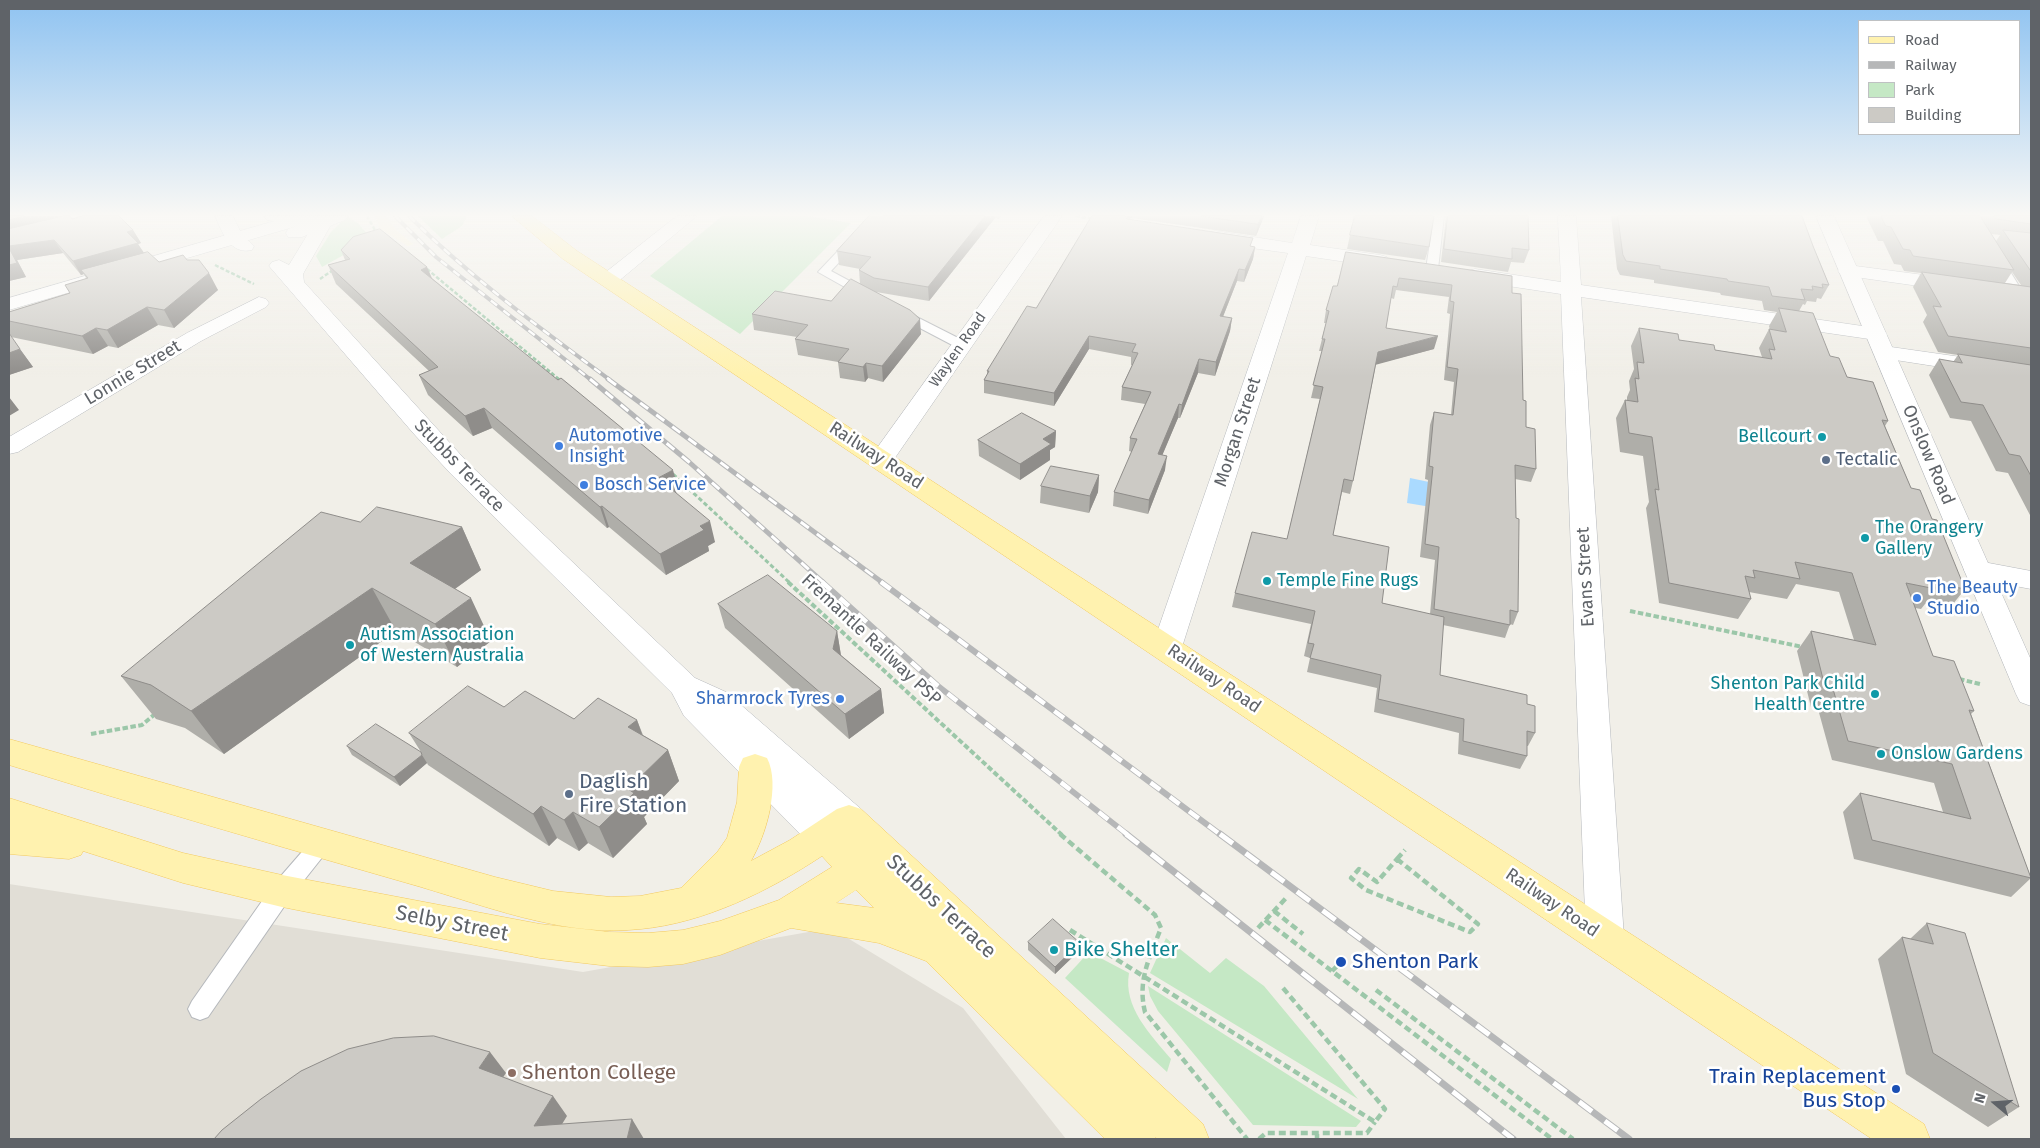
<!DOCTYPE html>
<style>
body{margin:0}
#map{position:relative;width:2040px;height:1148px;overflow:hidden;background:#f1efe8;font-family:"Fira Sans",sans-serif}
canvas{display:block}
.frame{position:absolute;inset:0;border:10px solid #5f6368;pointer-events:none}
.legend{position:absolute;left:1858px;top:20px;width:162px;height:115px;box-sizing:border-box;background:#fff;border:1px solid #bfc1c3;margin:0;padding:6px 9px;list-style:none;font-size:15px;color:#5f6368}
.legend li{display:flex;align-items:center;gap:10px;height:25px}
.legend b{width:25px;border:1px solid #bfc1c3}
.north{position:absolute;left:1970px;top:1078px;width:50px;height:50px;-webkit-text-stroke:4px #fff;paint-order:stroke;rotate:288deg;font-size:14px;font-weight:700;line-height:20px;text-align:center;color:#5f6368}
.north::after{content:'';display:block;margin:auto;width:18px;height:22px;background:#5f6368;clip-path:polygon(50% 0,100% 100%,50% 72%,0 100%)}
</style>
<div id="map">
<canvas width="2040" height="1148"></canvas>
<div class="frame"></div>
<ul class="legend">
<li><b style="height:6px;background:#fff2af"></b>Road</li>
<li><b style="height:6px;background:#b6b7b8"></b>Railway</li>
<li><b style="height:14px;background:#c5e8c5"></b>Park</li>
<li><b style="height:14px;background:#cccac5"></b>Building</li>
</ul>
<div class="north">N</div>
</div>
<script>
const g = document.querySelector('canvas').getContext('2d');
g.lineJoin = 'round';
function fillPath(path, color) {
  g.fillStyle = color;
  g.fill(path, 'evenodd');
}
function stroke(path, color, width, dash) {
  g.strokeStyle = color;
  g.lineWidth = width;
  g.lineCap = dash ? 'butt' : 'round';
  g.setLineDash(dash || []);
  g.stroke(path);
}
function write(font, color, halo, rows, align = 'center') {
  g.font = font + ' "Fira Sans",sans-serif';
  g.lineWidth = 5;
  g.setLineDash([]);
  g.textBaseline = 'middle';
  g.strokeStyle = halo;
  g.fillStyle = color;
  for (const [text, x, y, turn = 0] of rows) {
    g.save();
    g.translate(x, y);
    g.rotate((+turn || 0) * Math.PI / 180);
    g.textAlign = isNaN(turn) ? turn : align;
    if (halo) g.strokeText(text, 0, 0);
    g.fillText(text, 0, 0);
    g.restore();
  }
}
fillPath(new Path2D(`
 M9,884L583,972L831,928L963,1008L1066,1139H9Z`), '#e1ded6');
fillPath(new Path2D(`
 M347,216L359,224L367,234L351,251L322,267L316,256L331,232Z
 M418,216H467L462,226L442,239Z
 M722,216H807L851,223L740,334L650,276Z
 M1166,938L1210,973L1226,958L1264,986L1358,1099L1150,973Z
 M1089,952L1129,973C1123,1007 1150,1034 1171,1059L1167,1072L1065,978Z
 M1148,986L1361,1121L1356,1127L1253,1125L1158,1011L1150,996Z`), '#c5e8c5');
fillPath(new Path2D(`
 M375,216H386L397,231L413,244L408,246L380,229Z`), '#fbf3d9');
fillPath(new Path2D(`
 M1410,478L1429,482L1426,502L1430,503L1431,507L1407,503Z`), '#aadaff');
const service = new Path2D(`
 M871,216H882L831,271L870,292V298L866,299L818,272Z
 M1434,216H1444L1438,269L1432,272L1426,269Z
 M1997,257L2003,260L2024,294L2022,297H2014L2012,294L1991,260Z
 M901,309L966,342L968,345L962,349L958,348L897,316L895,313Z
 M321,835L328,838L331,844L328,850L290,898L208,1017L200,1020L192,1017L188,1009L192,1001L274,884L314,838Z`);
const minor = new Path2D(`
 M677,216H697L615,284H601L598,280L601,276Z
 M1044,216H1062L890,465L881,467L872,465L869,460L872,455Z
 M1301,216H1319L1310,245L1380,255L1387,257L1390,261L1387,265L1380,267L1306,256L1182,647L1177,655L1167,658L1157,655L1152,647L1288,253L1215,243L1208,241L1206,237L1208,233L1215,231L1292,243Z
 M1558,216H1576L1581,285L1876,328L1883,330L1887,334L1883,338L1876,340L1581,297L1624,938L1618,950L1605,955L1592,950L1586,938L1561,294L1475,281L1468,279L1465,275L1468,271L1475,269L1561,282Z
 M323,218L329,219L332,223L303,274L304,282L469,464L695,678L726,692L861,809L866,819L861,829L849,833L839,830L842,837L837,847L825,852L813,847L684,716L672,693L451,474L414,434L269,266L272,262L279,260L289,265L317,219Z
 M1848,265L1954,279L1961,281L1964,285L1961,289L1954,291L1841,275L1838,271L1841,267Z
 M259,297L266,299L269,303L266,307L201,341L18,452L9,454V437L187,333Z
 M1884,346L2031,367V381L1876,357L1873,352L1876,347Z
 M1978,561L2031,571V589L1968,577L1964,570L1968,563Z`);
const tertiary = new Path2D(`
 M215,216H233L242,235L254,246L252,250C230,255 222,232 215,216Z
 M264,216H314L315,218L312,222C299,225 280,223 267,220Z
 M1816,216H1834L2031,660V706L2020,702L2016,694Z`);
const secondary = new Path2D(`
 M292,216H348L345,220L302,237H288L286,233L288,229L297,226L9,310V298Z`);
const primary = new Path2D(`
 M512,216H532L577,251L1924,1124L1930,1139H1872L563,259Z
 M9,739L495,877L553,891L611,897L640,896L681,888L718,851L727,838L737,802L739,767L743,758L755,754L767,758C781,785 766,835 751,861L790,840L837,809L849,805L861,809L1203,1124L1209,1139H1158L1155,1137L1156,1139H1105L926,961L879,943L791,928L720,955L683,964L648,967L609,966L540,958L282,907L183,883L83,851L81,855L69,859L9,854V798L183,853L282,875L540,924L609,932L648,933L683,930L720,921L779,900L832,867L822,856C769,891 704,923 641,929C561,938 482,904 407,883C274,845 141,806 9,765ZM856,890L874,908L836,903Z`);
stroke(service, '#b5b8bc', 2);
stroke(minor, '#b5b8bc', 1);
stroke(tertiary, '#b5b8bc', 1);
stroke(secondary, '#b6babf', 1);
stroke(primary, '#f2c960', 1);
stroke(new Path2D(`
 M367,216L376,232
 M1076,216L1094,219
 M215,265L254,284
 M427,269L560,380
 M320,279L333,270`), '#9cc7a9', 2.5, [4, 2]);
stroke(new Path2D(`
 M558,379L561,381
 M673,474L790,583`), '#9cc7a9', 3, [4.5, 2.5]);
stroke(new Path2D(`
 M788,582L1062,835
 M1630,611L1803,647
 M1959,679L1980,684
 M91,734L142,725L155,714`), '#9cc7a9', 4, [5.5, 2.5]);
stroke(new Path2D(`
 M1060,834L1155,915L1161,928C1150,957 1137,980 1145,1012L1247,1139
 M1397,859L1478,924L1470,932L1366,890L1351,878L1359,869L1377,882Z
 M1397,859L1405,850
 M1274,911L1303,934
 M1265,920L1552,1139
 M1258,928L1288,896
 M1070,930L1375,1122L1385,1109L1283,988
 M1332,971L1341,962
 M1376,990L1573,1139
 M1317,1134V1139
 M1259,1139L1266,1133H1367L1375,1122`), '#9cc7a9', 4.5, [7, 4]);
fillPath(service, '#fff');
fillPath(minor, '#fff');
fillPath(tertiary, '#fff');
fillPath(secondary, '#fff');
fillPath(primary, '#fff2af');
const railFar3 = new Path2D(`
 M395,216L436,257L591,380
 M409,216C471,278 540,328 610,380`);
const railFar2 = new Path2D(`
 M590,379L689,462L824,583
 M608,379L883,583`);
const railFar1 = new Path2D(`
 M822,582L938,686L1128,835
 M881,582L1221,835`);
const rail = new Path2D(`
 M1126,834L1513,1139
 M1220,834L1629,1139`);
stroke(railFar3, '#b6b7b8', 4);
stroke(railFar2, '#b6b7b8', 5);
stroke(railFar1, '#b6b7b8', 6);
stroke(rail, '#b6b7b8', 7);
stroke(railFar3, '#fff', 2.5, [8]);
stroke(railFar2, '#fff', 3, [10]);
stroke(railFar1, '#fff', 4.5, [12]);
stroke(rail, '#fff', 5, [16]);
fillPath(new Path2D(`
 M9,216L72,219L133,230L141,243L138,244L144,253L159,262L187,260L218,290L174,328L158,325L118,348L108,346L93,354L11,337L33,367L9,375V312L70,293L86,278L84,274L81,275L63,253L17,260L26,277L9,281Z
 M869,216H1001L999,219L995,218L929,301L876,292L921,334L883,382L868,378L865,382L840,378L838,362L798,355L795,339L797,337L754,330L752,314L831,301L860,284L859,270L860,269L839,265L837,251Z
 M1092,216H1264L1256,236L1132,218L1127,219L1255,247L1253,259L1244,282L1237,281L1223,317L1232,318L1230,331L1215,376L1198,373L1180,418H1178L1162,455L1165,470L1148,514L1113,506L1114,492L1132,452L1129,451L1130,438L1145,404L1121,400L1122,387L1132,365H1131V357L1089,349L1054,406L984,393V380L987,375V371L1036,308Z
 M1446,216H1528L1529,250L1524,263L1511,262L1508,272L1441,262Z
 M1611,216H1802L1813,246L1829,285L1821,299L1817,298L1816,302L1807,301L1805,305L1803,304L1799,311L1830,356L1847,377L1888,421L1885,426L1911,488L1932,519L1965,589L1949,609L1925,604L1921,609L1915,608L1933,656L1974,711L1971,714L2031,878L2011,897L1854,859L1843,812L1860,793L1943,812L1934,783L1832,760L1818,709L1811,707L1797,651L1811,631L1854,640L1839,592L1796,584L1787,599L1749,592L1751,599L1738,619L1659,603L1646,508L1649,502L1643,456L1620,452L1616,418L1625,400H1627V397L1630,390L1629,381L1634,369L1631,346L1639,328L1715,350L1762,357L1759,348L1769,329L1770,330L1769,326L1777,312L1764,310L1762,301L1721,295L1720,293L1654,283V280L1620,275L1617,269Z
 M1866,216H2031V517L2008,473L1996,471L1971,421L1950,418L1929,375L1939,359L1953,362L1958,355L1938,352L1923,322L1927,315L1913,287L1921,273L1904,271L1901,265L1894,264L1883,241H1878ZM1991,234L2000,235L1996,241ZM2012,272L2021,285L2005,283Z
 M1350,235L1429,247L1425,260L1347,249Z
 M341,250L427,267L432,278L679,491L675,493L715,542L708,546L709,551L666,575L609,527L607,528L492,428L473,436L428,395L419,375L429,371L336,284L328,265L345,260Z
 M1346,252L1512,293L1526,427L1536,469L1531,482L1515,479L1516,518L1518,612L1513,625L1510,624L1505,638L1443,625L1440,675L1527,704L1535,733L1528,746H1527V756L1520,769L1458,754L1459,733L1374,712L1377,688L1307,672L1310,658L1304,656L1311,624L1232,607L1235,593L1287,539L1320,399L1311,398L1322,351H1319L1326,323H1324L1326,310L1337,286ZM1396,290L1449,297L1447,313L1450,314L1444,380L1454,382L1451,415L1434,412L1430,425L1425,479L1428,480L1420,557L1435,560L1430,614L1382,603L1333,535L1342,492L1350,494L1353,481L1376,364L1434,349L1386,328L1391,298L1394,299Z
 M1056,431L1055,447L1050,450V460L1020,480L979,456L978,440Z
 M1099,475L1098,492L1089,513L1040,503L1041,486Z
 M360,522L462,527L481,570L455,589L491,641L457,667L396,631L224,754L185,728L156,719L121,676Z
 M718,604L837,631L841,655L881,689L884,713L849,739L725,628Z
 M504,707L574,719L637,720L643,735L668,750L679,781L644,817L647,824L613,858L588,843L579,851L557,838L549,846L428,765L427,763L400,786L352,755L347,746L421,752L409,733Z
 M1927,923L2019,1107L1988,1127L1906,1074L1878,959L1902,937L1910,939Z
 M1028,942L1080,943L1079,951L1055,974L1028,950Z`), '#afaea9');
fillPath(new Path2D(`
 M24,216H68L9,235V220Z
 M985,216H995V218L929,301L928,287Z
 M1122,216H1132V218L1126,219Z
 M1262,216H1264L1256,236L1258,224Z
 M133,230L141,243L138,244L146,256L81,270L84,274L81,275L73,261L127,232Z
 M54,240L63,253L17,260L26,277L9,281V246Z
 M1255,247L1253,259L1244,282L1245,270Z
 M427,267L435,286L421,270Z
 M1239,269L1237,281L1218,329L1220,316Z
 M209,273L218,290L174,328L164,310Z
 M147,307L158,325L118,348L107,330Z
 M1232,318L1230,331L1215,376L1216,362Z
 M920,319L921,334L883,382L882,366Z
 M96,328L108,346L93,354L82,336Z
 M1089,336V349L1054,406V393Z
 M1438,336L1434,349L1375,365L1378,352Z
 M20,349L33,367L9,375V353Z
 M1199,359L1198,373L1180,418L1182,405Z
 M866,363L868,378L865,382L863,367Z
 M9,397L19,410L9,416Z
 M1179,404L1178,418L1157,468L1158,454Z
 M484,408L492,428L473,436L465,416Z
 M1056,431L1055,447L1050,450V460L1020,480V464L1043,439Z
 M1167,456L1165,470L1148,514L1149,500Z
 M673,470L679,491L663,499L658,478Z
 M1099,475L1098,492L1089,513L1090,496Z
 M602,506L609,527L607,528L600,507Z
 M710,521L715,542L708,546L709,551L666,575L660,554L700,526Z
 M462,527L481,570L431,606L410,563Z
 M372,588L396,631L224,754L191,711Z
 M471,598L491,641L457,667L435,624Z
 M837,631L841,656L833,649Z
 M881,689L884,713L849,739L845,714Z
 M637,720L648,751L628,727Z
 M668,750L679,781L644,817L647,824L613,858L599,827L628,789Z
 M422,755L427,763L400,786L394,777Z
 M541,806L557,838L549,846L533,814Z
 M573,812L588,843L579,851L564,820Z
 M1080,943L1079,951L1055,974V967Z
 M490,1052L506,1073L495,1089L479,1068Z
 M553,1096L567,1116L553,1139L534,1126Z
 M632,1119L644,1139H627Z`), '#8f8d8a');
const building = new Path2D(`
 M9,216H24L9,220Z
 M63,216H70L72,219L82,216H119L133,230L127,232L138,243L73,261L54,240L9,246V229Z
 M869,216H985L928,287L874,278L859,270L871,257L837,251Z
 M1092,216H1125L1127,219L1253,238L1250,246L1255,247L1245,270L1239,269L1220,316L1232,318L1216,362L1199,359L1182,405L1179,404L1158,454L1167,456L1149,500L1114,492L1137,439L1130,438L1151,392L1122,387L1138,353L1132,352L1136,344L1089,336L1054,393L984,380L989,371H987L1027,306L1036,308Z
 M1201,216H1262L1258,224Z
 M1355,216H1434L1429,247L1350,235Z
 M1448,216H1528L1529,250L1512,248V259L1444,249Z
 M1618,216H1802L1813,246L1829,285L1822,284L1823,288L1812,286L1813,290L1801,289L1805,300L1772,296L1769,287L1728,281L1727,279L1660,269V266L1626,261L1623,255Z
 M1881,216H1980L2014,270L1913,256L1910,250L1903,249L1891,227L1886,226Z
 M1994,216H2031V224L1996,219Z
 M380,229L427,267L421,270L558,380L561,378L673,470L658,478L710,521L700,526L704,530L660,554L602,506L600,507L484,408L465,416L419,375L438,367L328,265L350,259L341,250L353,237Z
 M2003,230L2031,233V271Z
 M9,248L17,263L9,265Z
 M148,252L159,262L183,255L187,260H199L209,273L164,310L147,307L107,330L96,328L82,336L9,321V312L70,293L65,285L88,278L81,270Z
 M1346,252L1512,276V293L1521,294L1523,400L1526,401V427L1535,429L1536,469L1515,465L1516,518L1519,519L1518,612L1510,610V625L1434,609L1439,547L1425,544L1433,467L1429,466L1434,412L1453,415L1458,369L1447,367L1454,302L1450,301L1452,285L1399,278L1397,287L1393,286L1386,328L1438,336L1378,352L1353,481L1344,479L1333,535L1389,547L1382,603L1444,617L1440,675L1527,695V704L1535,706V733L1527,731V756L1463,741L1464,719L1378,699L1381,675L1310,658L1314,644L1308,643L1315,611L1235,593L1252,532L1287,539L1323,387L1313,385L1325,339H1322L1329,311L1326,310L1333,286H1337Z
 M1922,272L2031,287V348L1948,336L1933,306L1941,307Z
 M851,279L910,310L920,319L882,366L866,363L863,367L838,362L849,349L795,339L808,325L752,314L775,291L831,301Z
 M1779,308L1813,313L1830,356L1839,358L1847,377L1873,382L1888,421L1882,420L1911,488L1920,490L1932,519L1937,520L1965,589L1934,583L1936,589L1906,583L1933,656L1954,661L1974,711L1969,710L2031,878L1872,840L1860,793L1971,819L1952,764L1848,741L1833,689L1825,687L1811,631L1876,645L1852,573L1795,562L1800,579L1753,570L1755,578L1745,576L1751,599L1669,583L1655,489L1659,490L1652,437L1629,433L1625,400L1638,402L1635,378L1639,379L1637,362L1644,363L1639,328L1678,334L1679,340L1714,345L1715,350L1772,359L1769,349L1775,350L1769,329L1786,332Z
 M9,333L20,349L9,353Z
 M1958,354L2031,365V476L2020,456L2009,454L1983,405L1961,402L1939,359L1962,363Z
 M1022,413L1056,431L1043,439L1051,444L1020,464L978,440Z
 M1051,466L1099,475L1090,496L1041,486Z
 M377,507L462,527L410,563L471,598L435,624L372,588L191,711L151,685L121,676L321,512L360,522Z
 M768,575L837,631L833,649L881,689L845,714L718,604Z
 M468,686L504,707L525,691L574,719L598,698L637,720L628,727L668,750L628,789L634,793L599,827L573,812L564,820L541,806L533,814L409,733Z
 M376,724L421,752L422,755L394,777L347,746Z
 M1053,919L1080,943L1055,967L1028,942Z
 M1927,923L1965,933L2019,1107L1933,1053L1902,937L1933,944Z
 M434,1036L490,1052L479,1068L553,1096L534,1126L632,1119L627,1139H214L222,1130L261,1099L301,1071L348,1049L393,1038Z`);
fillPath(building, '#cccac5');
stroke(building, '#8f8d8a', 1);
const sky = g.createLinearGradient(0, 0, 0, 377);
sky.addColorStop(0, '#8fc3f1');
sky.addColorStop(0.57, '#f9f8f5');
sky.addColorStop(1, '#f9f8f500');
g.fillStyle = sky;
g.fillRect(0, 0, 2040, 377);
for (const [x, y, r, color] of [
 [1822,437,5,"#0f9aa8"],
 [559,446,5,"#3f7fe0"],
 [1826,460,5,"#5c6f8a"],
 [584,485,5,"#3f7fe0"],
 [1865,538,5,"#0f9aa8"],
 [1267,581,5,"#0f9aa8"],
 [1917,598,5,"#3f7fe0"],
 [350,645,5,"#0f9aa8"],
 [1875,694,5,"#0f9aa8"],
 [840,699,5,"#3f7fe0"],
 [1881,754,5,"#0f9aa8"],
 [569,794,5,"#5c6f8a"],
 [1054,950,5,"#0f9aa8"],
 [1341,962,6,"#1a4fb4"],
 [512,1073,5,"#8d6e63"],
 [1896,1089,5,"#1a4fb4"]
]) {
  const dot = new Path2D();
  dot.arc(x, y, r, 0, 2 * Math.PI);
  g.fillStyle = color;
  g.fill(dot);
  stroke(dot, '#fff', 2);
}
write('15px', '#5f6368', '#fff', [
 ["Waylen Road",958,350,-55]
]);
write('18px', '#5f6368', '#fff', [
 ["Lonnie Street",133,373,-31],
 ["Morgan Street",1238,432,-72],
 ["Onslow Road",1928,455,67],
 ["Railway Road",876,456,33],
 ["Stubbs Terrace",459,466,46],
 ["Evans Street",1586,577,-93],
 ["Fremantle Railway PSP",871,640,43],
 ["Railway Road",1214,679,34],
 ["Railway Road",1552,903,34]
]);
write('18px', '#366cbe', '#fff', [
 ["Automotive",569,436],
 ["Insight",569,457],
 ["Bosch Service",594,485],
 ["The Beauty",1927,588],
 ["Studio",1927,609],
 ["Sharmrock Tyres",830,699,"right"]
], 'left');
write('18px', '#0d838f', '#fff', [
 ["Bellcourt",1812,437,"right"],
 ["The Orangery",1875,528],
 ["Gallery",1875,549],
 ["Temple Fine Rugs",1277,581],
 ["Autism Association",360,635],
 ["of Western Australia",360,656],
 ["Shenton Park Child",1865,684,"right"],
 ["Health Centre",1865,705,"right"],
 ["Onslow Gardens",1891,754]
], 'left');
write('18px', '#4e5e75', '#fff', [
 ["Tectalic",1836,460]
], 'left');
write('21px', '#4e5e75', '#fff', [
 ["Daglish",579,782],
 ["Fire Station",579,806]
], 'left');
write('21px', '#5f6368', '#fff', [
 ["Stubbs Terrace",941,907,43],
 ["Selby Street",452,924,11]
]);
write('21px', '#0d838f', '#fff', [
 ["Bike Shelter",1064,950]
], 'left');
write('21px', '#164399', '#fff', [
 ["Shenton Park",1352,962],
 ["Train Replacement",1886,1077,"right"],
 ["Bus Stop",1886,1101,"right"]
], 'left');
write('21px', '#785e54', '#fff', [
 ["Shenton College",522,1073]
], 'left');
</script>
